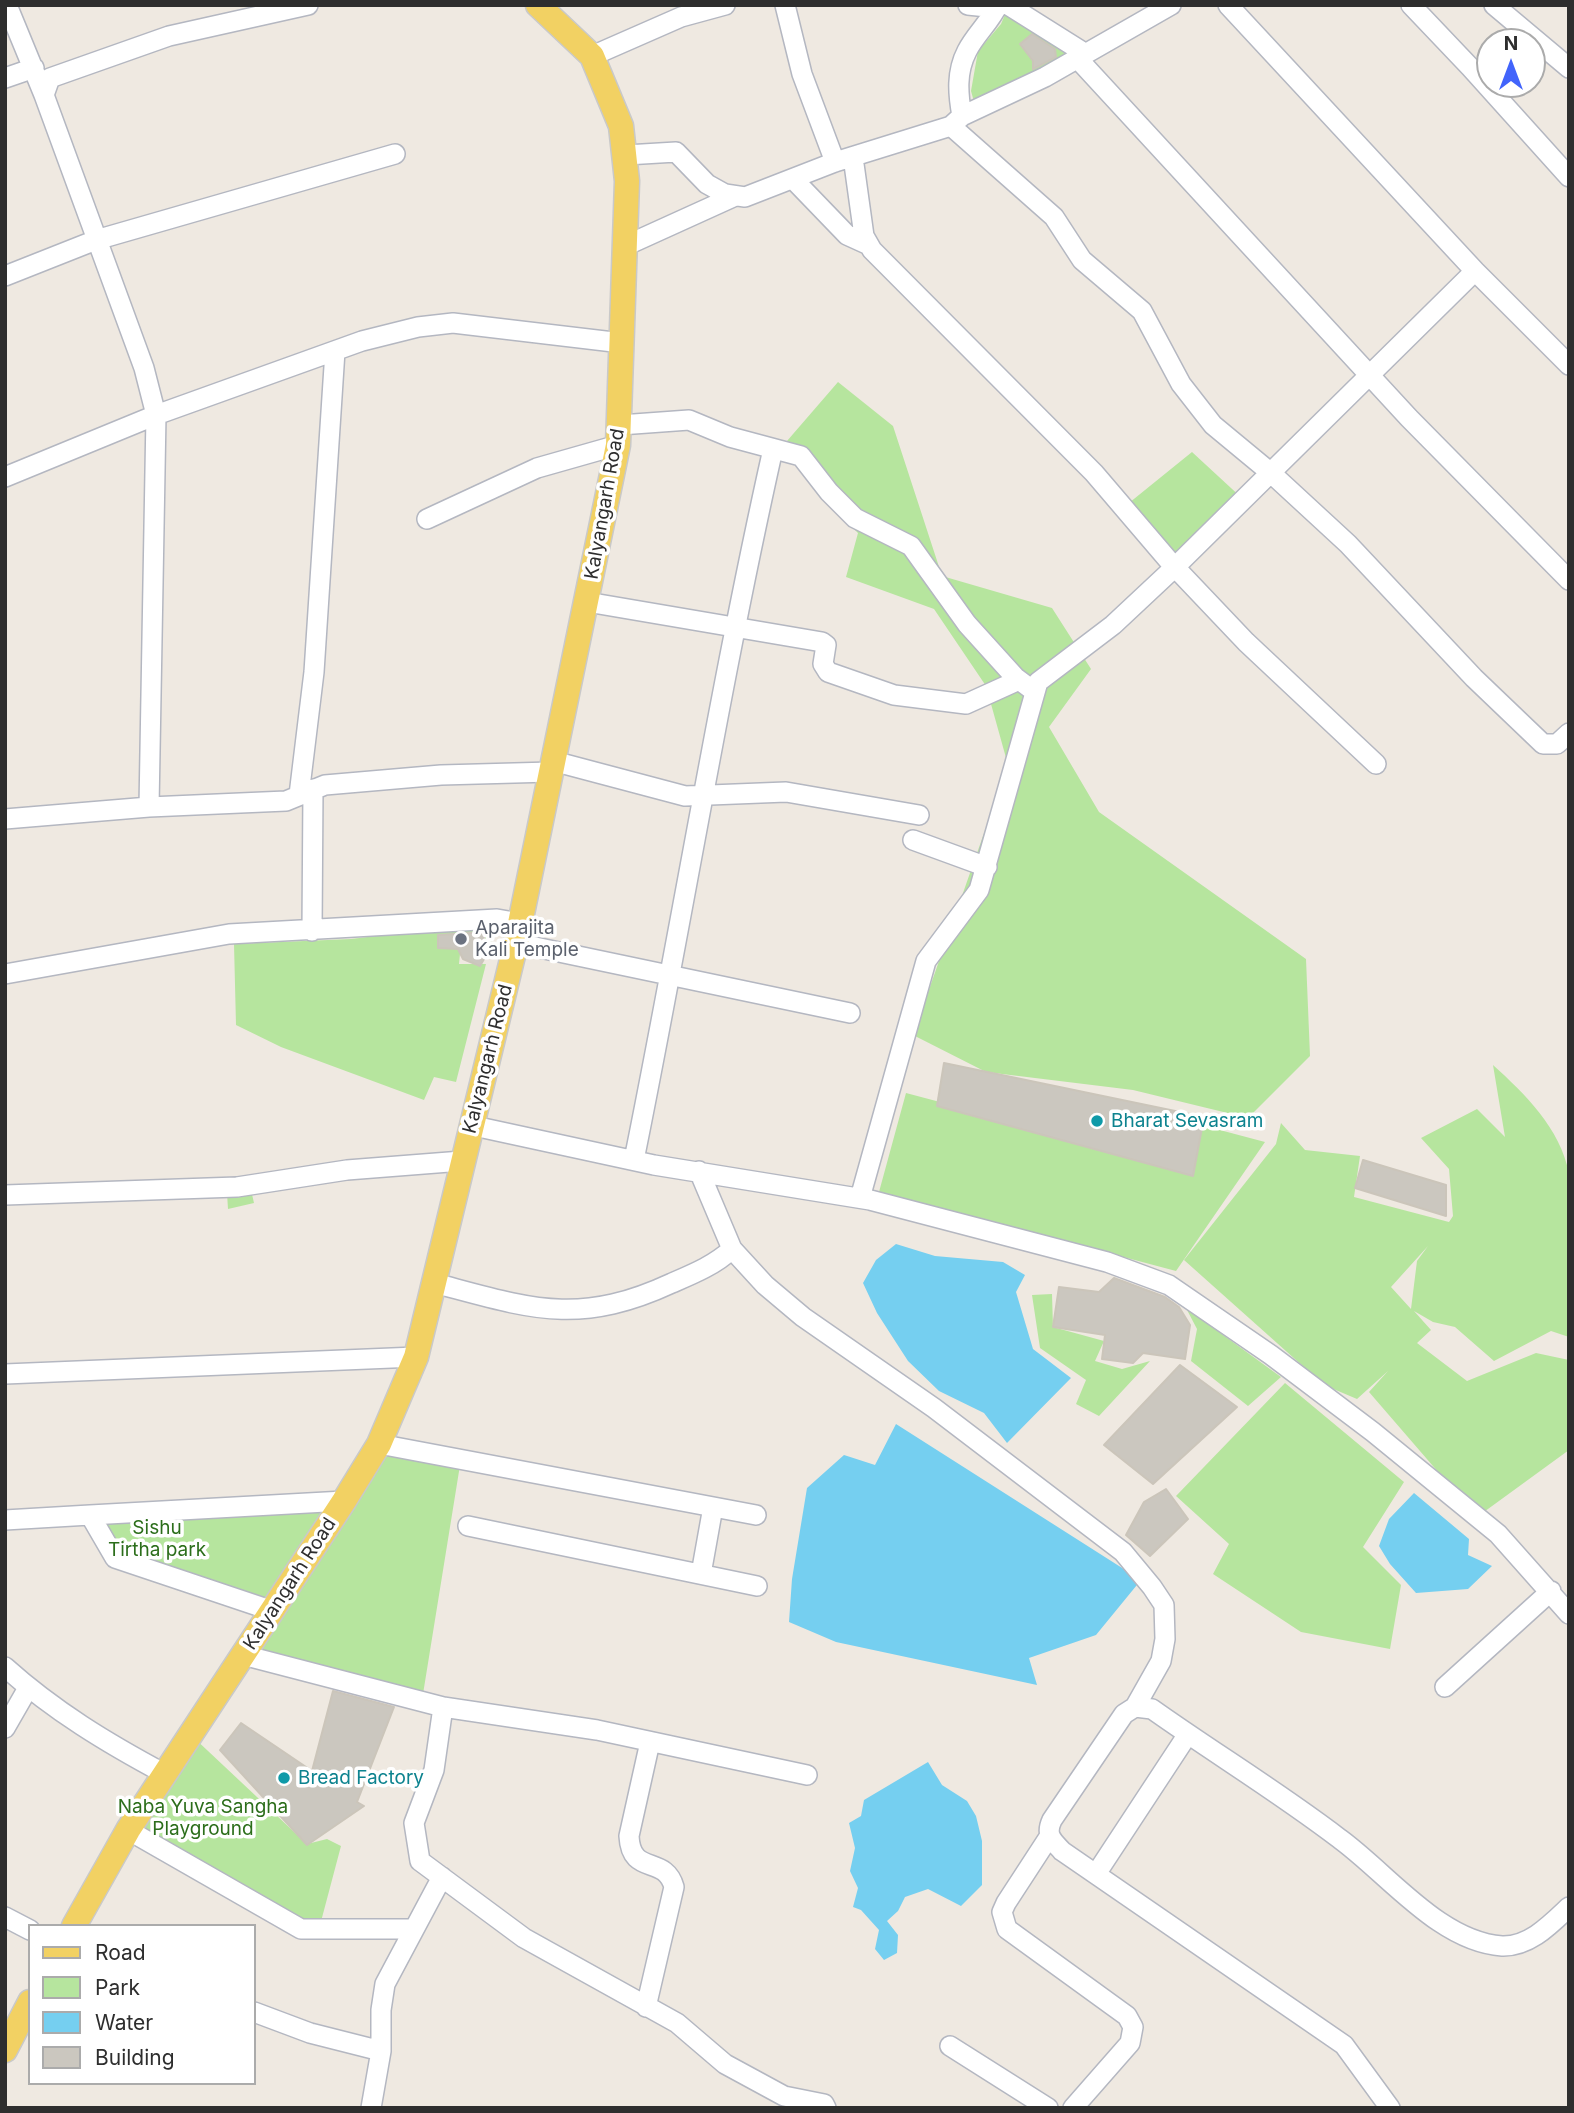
<!DOCTYPE html>
<style>
body{margin:0}
#map{position:relative;width:1574px;height:2113px;overflow:hidden;background:#efe9e1;font-family:Inter,sans-serif}
canvas{display:block}
.frame{position:absolute;inset:0;border:7px solid #2e2e2e;pointer-events:none}
.legend{position:absolute;left:28px;top:1924px;width:228px;height:161px;box-sizing:border-box;background:#fff;border:2px solid #ababab;margin:0;padding:9px 12px;list-style:none;font-size:21px;color:#2e2e2e}
.legend li{display:flex;align-items:center;gap:14px;height:35px}
.legend b{width:35px;border:2px solid #ababab}
.north{position:absolute;left:1476px;top:28px;width:70px;height:70px;box-sizing:border-box;background:#fff;border:2px solid #ababab;border-radius:50%;rotate:0deg;font-size:19px;font-weight:700;line-height:28px;text-align:center;color:#2e2e2e}
.north::after{content:'';display:block;margin:auto;width:24px;height:32px;background:#4264fb;clip-path:polygon(50% 0,100% 100%,50% 72%,0 100%)}
</style>
<div id="map">
<canvas width="1574" height="2113"></canvas>
<div class="frame"></div>
<ul class="legend">
<li><b style="height:9px;background:#f2d163"></b>Road</li>
<li><b style="height:19px;background:#b6e59e"></b>Park</li>
<li><b style="height:19px;background:#75cff0"></b>Water</li>
<li><b style="height:19px;background:#cbc7bf"></b>Building</li>
</ul>
<div class="north">N</div>
</div>
<script>
const g = document.querySelector('canvas').getContext('2d');
g.lineJoin = 'round';
function fillPath(path, color) {
  g.fillStyle = color;
  g.fill(path, 'evenodd');
}
function stroke(path, color, width, dash) {
  g.strokeStyle = color;
  g.lineWidth = width;
  g.lineCap = dash ? 'butt' : 'round';
  g.setLineDash(dash || []);
  g.stroke(path);
}
function write(font, color, halo, rows, align = 'center') {
  g.font = font + ' Inter,sans-serif';
  g.lineWidth = 7;
  g.setLineDash([]);
  g.textBaseline = 'middle';
  g.strokeStyle = halo;
  g.fillStyle = color;
  for (const [text, x, y, turn = 0] of rows) {
    g.save();
    g.translate(x, y);
    g.rotate((+turn || 0) * Math.PI / 180);
    g.textAlign = isNaN(turn) ? turn : align;
    if (halo) g.strokeText(text, 0, 0);
    g.fillText(text, 0, 0);
    g.restore();
  }
}
fillPath(new Path2D(`
 M1009,5L1081,54L976,109L971,91L978,51L1001,24Z
 M838,382L893,426L942,576L1052,608L1091,669L1049,727L1099,812L1306,959L1310,1056L1248,1118L1133,1090L986,1072L913,1035L1008,765L986,686L934,609L846,577L858,533L819,495L787,441Z
 M1192,452L1244,500L1175,567L1124,507Z
 M490,922L492,954H460L459,964H486L456,1082L434,1077L424,1100L281,1047L236,1025L234,944L351,939Z
 M1493,1065C1525,1094 1560,1128 1569,1173V1337L1551,1331L1494,1361L1455,1327L1433,1322L1414,1311L1431,1330L1417,1343L1467,1381L1536,1353L1569,1360V1450L1477,1517L1369,1392L1388,1371L1357,1399L1324,1385L1184,1260L1276,1144L1281,1123L1305,1150L1360,1156L1354,1197L1449,1222L1453,1216L1449,1169L1421,1138L1477,1109L1505,1137ZM1428,1246L1417,1261L1411,1309L1391,1287Z
 M906,1093L1189,1168L1201,1125L1265,1142L1176,1271L879,1192Z
 M251,1190L254,1203L228,1209L227,1193Z
 M1052,1294L1053,1327L1104,1341L1095,1361L1122,1369L1150,1361L1099,1416L1076,1404L1086,1380L1040,1348L1032,1295Z
 M1186,1308L1281,1377L1248,1406L1191,1361L1197,1329Z
 M1285,1383L1404,1482L1363,1547L1401,1585L1390,1649L1301,1632L1213,1574L1229,1544L1176,1496Z
 M379,1444L461,1459L423,1694L243,1655L276,1603L121,1555L98,1521L338,1507Z
 M191,1735L307,1844L327,1839L341,1846L319,1929L128,1830Z`), '#b6e59e');
fillPath(new Path2D(`
 M896,1244L935,1256L1003,1262L1025,1275L1016,1292L1033,1349L1071,1378L1007,1443L984,1413L939,1391L908,1361L877,1313L863,1283L876,1260Z
 M896,1424L1141,1580L1096,1635L1029,1658L1037,1685L836,1642L789,1622L792,1579L807,1488L844,1455L875,1465Z
 M1414,1493L1469,1539L1468,1555L1492,1566L1468,1589L1416,1593L1390,1564L1379,1546L1389,1519Z
 M928,1762L942,1785L967,1801L976,1816L982,1841V1885L961,1906L928,1889L905,1897L898,1911L887,1921L898,1935L897,1953L884,1960L875,1949L879,1930L861,1910L853,1907L858,1888L850,1871L855,1848L849,1823L861,1816L864,1800Z`), '#75cff0');
const building = new Path2D(`
 M1032,34L1055,49L1056,57L1033,69V61L1020,44Z
 M484,932V959L480,966L463,959L458,949L438,948V935Z
 M944,1063L1204,1117L1193,1176L937,1106Z
 M1363,1160L1446,1185V1216L1355,1188Z
 M1114,1278L1165,1297L1179,1307L1190,1325L1185,1359L1143,1353L1133,1363L1102,1359L1105,1335L1053,1327L1059,1287L1099,1292Z
 M1180,1365L1237,1407L1153,1484L1104,1445Z
 M1166,1489L1188,1519L1150,1556L1126,1535L1144,1502Z
 M333,1691L394,1707L357,1802L364,1806L307,1845L220,1750L241,1723L312,1771Z`);
fillPath(building, '#cbc7bf');
stroke(building, '#cbc5ba', 2);
const minor = new Path2D(`
 M7,5L44,95
 M785,5L802,74L835,162
 M968,5L997,8
 M1008,5L1086,54
 M1228,5L1475,271L1569,365
 M1411,5L1470,67L1569,177
 M1494,5L1569,68
 M592,56L681,17L725,5
 M1078,59L1409,418L1569,580
 M5,78L34,68
 M962,116C958,94 956,72 967,51C975,35 990,22 998,5
 M951,126L1054,217L1082,260L1142,311L1181,384L1213,425L1271,473L1348,544L1474,678L1543,744H1557L1569,733
 M626,155L676,152L707,184L725,194L745,197L835,162L951,126L962,116L1045,77L1171,5
 M853,157L864,236L872,250L1094,473L1170,562L1246,642L1376,764
 M793,179L847,235L869,245
 M625,246L733,197
 M5,276L96,240L395,154
 M620,425L689,420L730,437L801,456L829,492L855,518L911,546L967,624L1015,677L1035,692
 M5,477L156,415L362,341L418,327L453,323L622,343
 M427,519L537,468L618,445
 M587,602L822,642L826,645L823,664L828,672L894,695L966,704L1019,680
 M553,761L685,796L786,792L919,815
 M299,795L314,672L335,351
 M149,807L156,415L144,368L44,95L50,78L169,36L308,5
 M5,819L149,807L286,801L325,785L441,775L551,772
 M913,840L987,867
 M312,931L313,789
 M516,943L850,1013
 M5,974L229,934L497,919L520,923
 M474,1126L654,1165L870,1200L1107,1262L1169,1285L1271,1355L1373,1432L1498,1534L1569,1614
 M634,1160C682,923 720,685 773,449
 M699,1171L732,1249L765,1285L803,1317L934,1408L1123,1552L1152,1587L1164,1605L1165,1639L1161,1661L1135,1707
 M5,1195L237,1187L347,1170L462,1161
 M860,1198L926,961L979,890L1038,682L1113,625L1175,567L1475,271
 M434,1283C529,1308 577,1327 672,1283C693,1274 715,1265 732,1249
 M5,1374L416,1357
 M379,1444L756,1515
 M5,1520L90,1515
 M468,1526L757,1586
 M701,1574L713,1507
 M270,1610L115,1558L90,1515L344,1501
 M243,1655L443,1707L597,1730L807,1775
 M5,1667C54,1711 107,1743 165,1774
 M1445,1687L1551,1591
 M443,1707L434,1770L414,1823L420,1861L524,1938L677,2023L725,2064L784,2096L824,2104L826,2108
 M5,1728L28,1688
 M128,1830L301,1929H414
 M1049,1837L1006,1903L1002,1912L1007,1929L1127,2016L1133,2027L1130,2043L1073,2108
 M1096,1874L1188,1734
 M5,1917L30,1930
 M646,2007L674,1887C665,1854 631,1877 629,1836L650,1742
 M254,2012L310,2033L381,2051
 M950,2046L1048,2108
 M371,2108L381,2051V2010L385,1984L442,1877
 M1390,2108L1344,2045L1062,1851C1052,1840 1045,1835 1052,1820L1124,1714L1135,1707L1152,1709C1214,1753 1280,1793 1340,1839C1388,1874 1440,1942 1502,1946C1529,1947 1550,1925 1569,1907`);
const major = new Path2D(`
 M74,1926L128,1830L344,1501L379,1444L416,1357L516,943L618,445L627,181L621,126L592,56L538,5
 M5,2050L30,2002`);
stroke(minor, '#b4b7c1', 22);
stroke(major, '#c9c9c9', 27);
stroke(minor, '#fff', 19);
stroke(major, '#f2d163', 24);
for (const [x, y, r, color] of [
 [461,939,7,"#6b7280"],
 [1097,1121,7,"#0f9aa8"],
 [284,1778,7,"#0f9aa8"]
]) {
  const dot = new Path2D();
  dot.arc(x, y, r, 0, 2 * Math.PI);
  g.fillStyle = color;
  g.fill(dot);
  stroke(dot, '#fff', 2.5);
}
write('19px', '#2e2e2e', '#fff', [
 ["Kalyangarh Road",605,504,-80],
 ["Kalyangarh Road",488,1059,-76],
 ["Kalyangarh Road",290,1584,-57]
]);
write('19px', '#5b616d', '#fff', [
 ["Aparajita",475,928],
 ["Kali Temple",475,950]
], 'left');
write('19px', '#0d838f', '#fff', [
 ["Bharat Sevasram",1111,1121],
 ["Bread Factory",298,1778]
], 'left');
write('19px', '#2c6e1b', '#fff', [
 ["Sishu",157,1528],
 ["Tirtha park",157,1550],
 ["Naba Yuva Sangha",203,1807],
 ["Playground",203,1829]
]);
</script>
